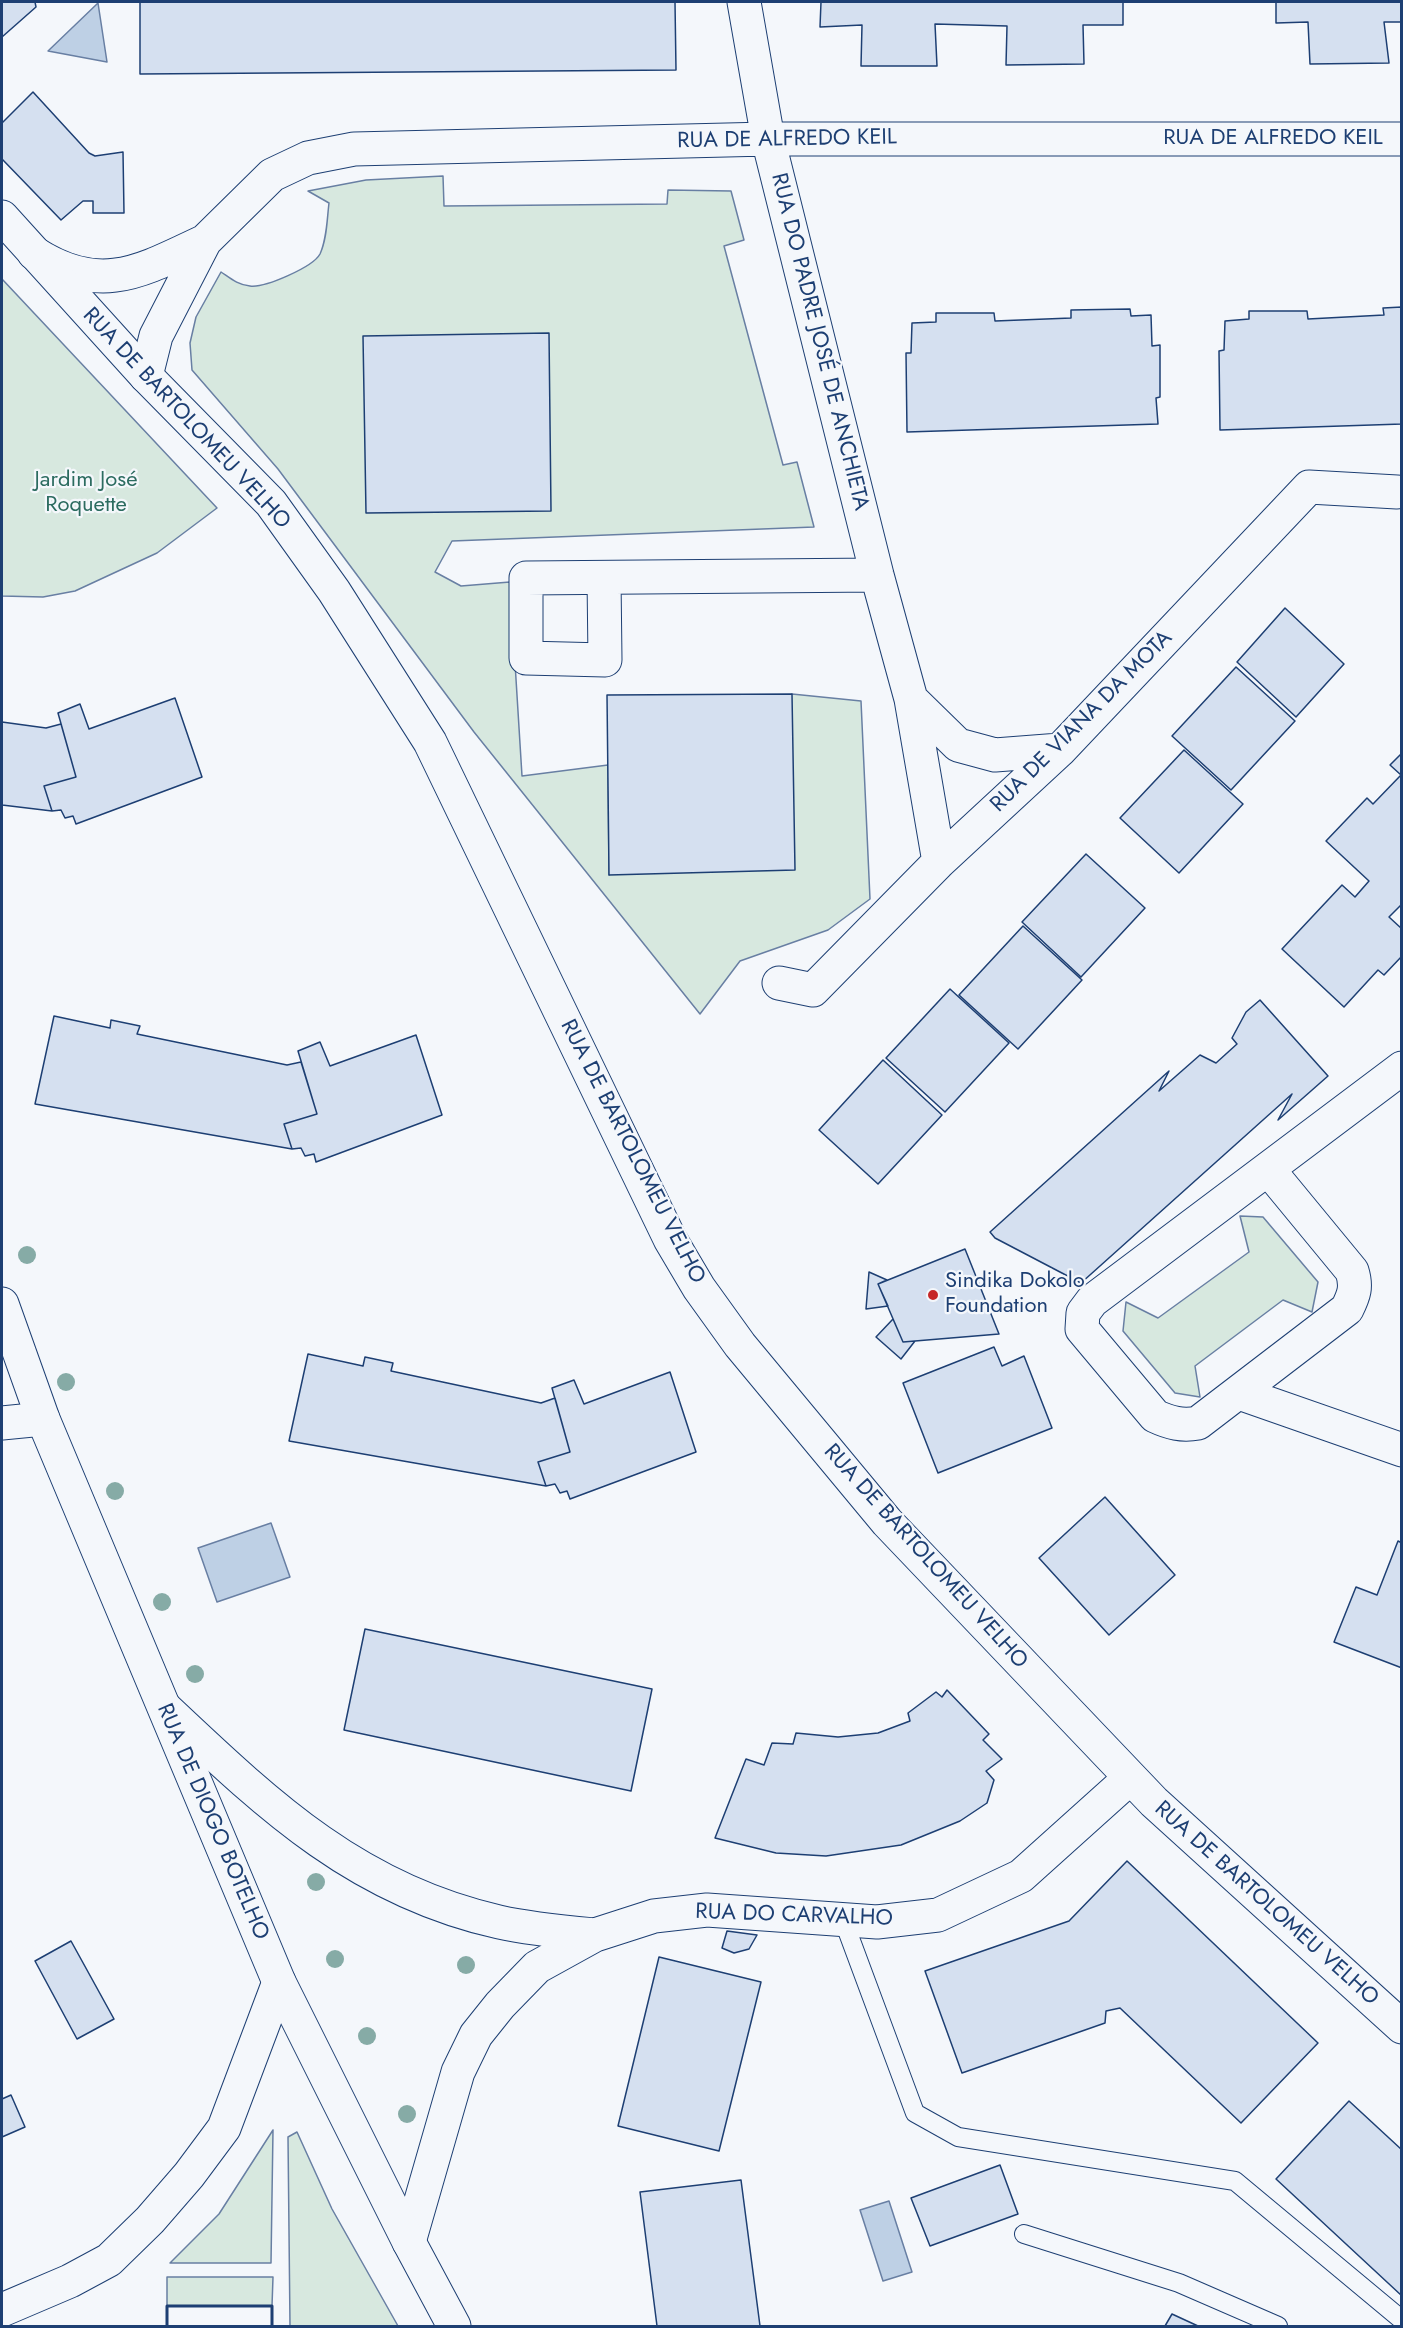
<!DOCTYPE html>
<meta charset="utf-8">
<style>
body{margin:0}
#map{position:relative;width:1403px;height:2328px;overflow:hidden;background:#f4f7fb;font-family:Jost,sans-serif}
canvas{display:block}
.frame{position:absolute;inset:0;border:3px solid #1d3f73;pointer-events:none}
</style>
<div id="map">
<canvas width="1403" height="2328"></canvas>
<div class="frame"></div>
</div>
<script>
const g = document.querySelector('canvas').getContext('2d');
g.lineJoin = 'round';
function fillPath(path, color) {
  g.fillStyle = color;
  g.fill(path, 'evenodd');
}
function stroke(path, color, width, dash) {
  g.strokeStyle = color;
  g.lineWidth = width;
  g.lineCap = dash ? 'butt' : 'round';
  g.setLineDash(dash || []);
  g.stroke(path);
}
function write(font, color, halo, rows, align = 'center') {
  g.font = font + ' Jost,sans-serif';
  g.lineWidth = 4.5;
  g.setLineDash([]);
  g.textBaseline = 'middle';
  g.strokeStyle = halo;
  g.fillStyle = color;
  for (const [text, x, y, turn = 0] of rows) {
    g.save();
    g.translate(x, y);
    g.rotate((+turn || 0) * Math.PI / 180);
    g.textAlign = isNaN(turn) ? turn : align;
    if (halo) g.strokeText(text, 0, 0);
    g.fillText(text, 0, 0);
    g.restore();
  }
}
const green = new Path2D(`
 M443,176L444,206L667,204L668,190L731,191L744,240L724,246L783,465L797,462L814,527L452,541L435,572L461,586L510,582L522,776L608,765L609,875L792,694L861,701L870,899L828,930L740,961L700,1014L474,732L278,469L192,370L190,343L196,317L221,272C230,278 238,285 250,286C265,288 313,267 320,254C327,239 327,219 329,203L308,191L366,180Z
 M2,279L217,508L157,553L75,591L43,597L2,596Z
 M1240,1216L1263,1217L1318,1282L1312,1312L1283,1300L1195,1366L1200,1397L1175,1393L1123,1331L1126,1302L1158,1318L1249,1252Z
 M273,2130L271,2263H170L219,2214Z
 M297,2132L332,2209L398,2326H290L288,2137Z
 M167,2277H273L272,2306H167Z`);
fillPath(green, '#d7e8df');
stroke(green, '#687fa3', 1.5);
const water = new Path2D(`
 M98,3L107,62L48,51Z
 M271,1523L290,1577L217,1602L198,1548Z
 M889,2201L912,2272L883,2281L860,2210Z`);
fillPath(water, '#bed0e5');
stroke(water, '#687fa3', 1.5);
const building = new Path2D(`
 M2,2H35L36,7L2,37Z
 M140,2H675L676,70L140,74Z
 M821,2H1123V25H1083L1084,64L1006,65L1007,26L935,24L937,66H861L862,25L820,27Z
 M1276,2H1402V22H1384L1389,63L1310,64L1308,22L1276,23Z
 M33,92L89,153L95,156L123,152L124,213H93V201H83L61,220L2,159V123Z
 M1402,307V424L1220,430L1219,351L1224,350L1225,321L1249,319V311H1307L1308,319L1384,315L1383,308Z
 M1130,309L1131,316L1151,315L1152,346L1160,345V397L1156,398L1158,424L907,432L906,353H911L912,323L936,322V313H994L995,321L1071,318V310Z
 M549,333L551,511L366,513L363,336Z
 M1285,608L1344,664L1296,717L1237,662Z
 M1236,667L1295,721L1231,790L1172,736Z
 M792,694L795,870L609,875L607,695Z
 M175,698L202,777L76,824L73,816L65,818L61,810L52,811L44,786L76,777L58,713L80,704L89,729Z
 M2,722L46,728L61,724L76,777L44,786L52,811L2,805Z
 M1184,750L1243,804L1179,873L1120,818Z
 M1402,753V904L1389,917L1402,929V956L1384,975L1378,970L1344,1007L1282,949L1342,885L1355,897L1369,881L1326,841L1367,798L1373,804L1401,775L1390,765Z
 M1086,854L1145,908L1081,977L1022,922Z
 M1023,926L1082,980L1018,1049L959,995Z
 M950,989L1009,1043L945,1112L886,1058Z
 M1260,1000L1328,1076L1278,1120L1292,1094L1081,1283L995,1238L990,1232L1169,1071L1159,1091L1200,1055L1216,1063L1237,1044L1232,1038L1246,1012Z
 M54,1016L110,1028L111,1020L140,1026L137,1034L287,1065L301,1062L317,1114L284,1124L292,1149L35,1104Z
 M416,1035L442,1115L316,1162L314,1154L305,1156L301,1148L292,1149L284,1124L317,1114L298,1051L320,1042L330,1066Z
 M883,1060L942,1115L878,1184L819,1130Z
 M965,1249L999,1334L903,1342L878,1284Z
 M869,1272L887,1280L878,1284L888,1306L866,1309Z
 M893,1319L903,1342L915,1341L901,1359L876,1337Z
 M994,1347L1002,1366L1024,1356L1052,1428L938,1473L903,1383Z
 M308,1354L363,1366L365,1357L393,1363L391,1371L541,1403L555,1398L570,1452L538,1462L546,1486L289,1441Z
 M670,1372L696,1452L570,1499L567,1491L560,1493L555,1484L546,1486L538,1462L570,1452L552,1388L574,1380L584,1404Z
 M1105,1497L1175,1575L1109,1635L1039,1558Z
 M1398,1541L1402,1543V1668L1334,1642L1356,1587L1377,1595Z
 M365,1629L652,1689L631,1791L344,1730Z
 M947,1690L989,1734L983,1740L1002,1759L986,1771L994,1780L987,1803L960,1821L901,1845L826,1856L776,1853L715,1838L746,1759L764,1765L772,1743L793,1744L796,1733L838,1737L878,1733L910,1721L908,1713L936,1692L942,1697Z
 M1127,1861L1318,2043L1241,2123L1120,2008L1106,2011L1105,2023L962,2073L925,1971L1069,1921Z
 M727,1931L757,1935L749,1949L734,1953L722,1948Z
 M71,1941L114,2019L77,2039L35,1961Z
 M659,1957L761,1982L719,2151L618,2126Z
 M11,2095L25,2127L2,2137V2099Z
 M1349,2101L1402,2150V2296L1276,2179Z
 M1000,2165L1018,2214L930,2246L911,2198Z
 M741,2180L760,2326H657L640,2192Z
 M1172,2314L1198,2326H1165Z`);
fillPath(building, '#d5e0f0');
stroke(building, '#1d3f73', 1.5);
const lane = new Path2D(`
 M844,1922L915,2113L958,2137L1235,2181L1402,2320
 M1024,2234L1179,2283L1278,2326`);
const street = new Path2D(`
 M744,2L768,139L877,575L911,699L939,862
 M34,253C101,296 141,271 205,241
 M146,376L156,336L205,241L272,175L308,158L354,149L768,139H1402
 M604,578L605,660L526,658V578L877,575
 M911,699L958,745L995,755L1060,750
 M779,983L813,990L939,862L1060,750L1309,487L1397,492
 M1268,1169L1352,1271C1357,1287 1354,1295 1347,1309L1198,1423C1182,1426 1170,1423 1155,1416L1082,1329L1083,1313L1092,1301L1402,1068
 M1239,1393L1402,1450
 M2,1423L43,1419
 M165,1708C267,1804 356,1890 499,1922C530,1929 563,1932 595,1935
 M409,2242L458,2072L476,2035L500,2005L537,1967L595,1935L654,1916L707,1910L877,1922L938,1915L1021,1876L1130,1778
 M2,2310L70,2281L109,2260L150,2220L189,2175L224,2128L279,1982`);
const secondary = new Path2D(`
 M2,217L146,376L271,503L334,591L430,742L670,1239L699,1288L740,1345L887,1522L1154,1802L1402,2027
 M2,1304L43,1419L279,1982L409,2242L454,2326`);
stroke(lane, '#1d3f73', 20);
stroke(street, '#1d3f73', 35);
stroke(secondary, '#1d3f73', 35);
stroke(lane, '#f4f7fb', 18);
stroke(street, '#f4f7fb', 33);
stroke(secondary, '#f4f7fb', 33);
stroke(new Path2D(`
 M167,2326V2306H272V2326`), '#1d3f73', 3);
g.fillStyle = '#86aba6';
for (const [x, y] of [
 [27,1255],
 [66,1382],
 [115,1491],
 [162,1602],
 [195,1674],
 [316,1882],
 [335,1959],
 [466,1965],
 [367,2036],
 [407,2114]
]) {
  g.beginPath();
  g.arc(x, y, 9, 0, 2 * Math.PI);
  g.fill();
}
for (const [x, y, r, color] of [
 [933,1295,6,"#c62828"]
]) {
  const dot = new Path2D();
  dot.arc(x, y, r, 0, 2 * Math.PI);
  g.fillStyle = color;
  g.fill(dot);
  stroke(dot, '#f4f7fb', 2);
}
write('22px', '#1d3f73', '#f4f7fb', [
 ["RUA DE ALFREDO KEIL",1273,139],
 ["RUA DE ALFREDO KEIL",787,140,-1],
 ["RUA DO PADRE JOSÉ DE ANCHIETA",819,342,76],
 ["RUA DE BARTOLOMEU VELHO",186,419,47],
 ["RUA DE VIANA DA MOTA",1082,722,-45],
 ["RUA DE BARTOLOMEU VELHO",632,1152,63],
 ["RUA DE BARTOLOMEU VELHO",925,1557,48],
 ["RUA DE DIOGO BOTELHO",212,1822,67],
 ["RUA DE BARTOLOMEU VELHO",1266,1904,42],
 ["RUA DO CARVALHO",794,1916,2]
]);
write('22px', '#2c6c60', '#f4f7fb', [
 ["Jardim José",86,481],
 ["Roquette",86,506]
]);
write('22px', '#1d3f73', '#f4f7fb', [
 ["Sindika Dokolo",945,1282],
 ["Foundation",945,1307]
], 'left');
</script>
